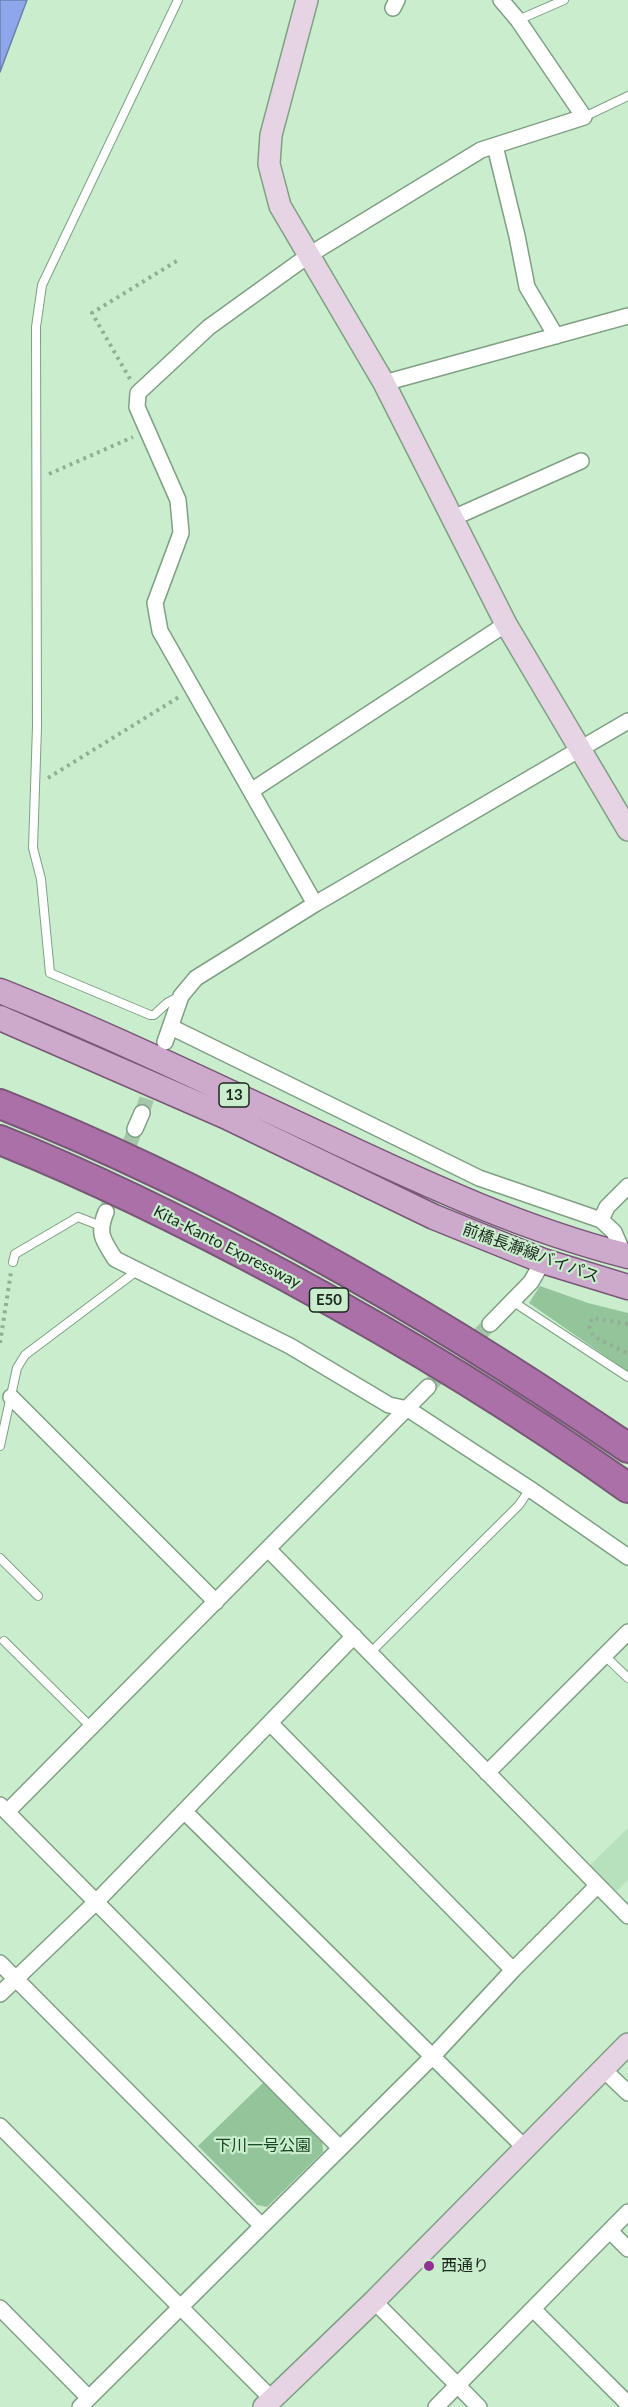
<!DOCTYPE html>
<meta charset="utf-8">
<style>
body{margin:0}
canvas{display:block;background:#c9edcd}
</style>
<canvas width="628" height="2407"></canvas>
<script>
const g = document.querySelector('canvas').getContext('2d');
g.lineJoin = 'round';
function fillPath(path, color) {
  g.fillStyle = color;
  g.fill(path, 'evenodd');
}
function stroke(path, color, width, dash) {
  g.strokeStyle = color;
  g.lineWidth = width;
  g.lineCap = dash ? 'butt' : 'round';
  g.setLineDash(dash || []);
  g.stroke(path);
}
function write(font, color, halo, rows, align = 'center') {
  g.font = font + ' Lato,"Noto Sans JP",sans-serif';
  g.lineWidth = 4.5;
  g.setLineDash([]);
  g.textBaseline = 'middle';
  g.strokeStyle = halo;
  g.fillStyle = color;
  for (const [text, x, y, turn = 0] of rows) {
    g.save();
    g.translate(x, y);
    g.rotate((+turn || 0) * Math.PI / 180);
    g.textAlign = isNaN(turn) ? turn : align;
    if (halo) g.strokeText(text, 0, 0);
    g.fillText(text, 0, 0);
    g.restore();
  }
}
fillPath(new Path2D(`
 M628,1828V1880L616,1892L589,1866Z`), '#b7e0bc');
fillPath(new Path2D(`
 M540,1286L588,1303L628,1313V1372L529,1303Z
 M264,2082L322,2139L323,2152L267,2207L257,2205L198,2146Z`), '#94c59a');
const water = new Path2D(`
 M0,0H27L0,72Z`);
fillPath(water, '#8ea7ea');
stroke(water, '#6c81ac', 1.5);
stroke(new Path2D(`
 M142,1113L154,1076
 M106,1212L135,1129
 M428,1387L490,1324`), '#a6c6aa', 15, [15, 8]);
const lane = new Path2D(`
 M178,0L42,285L36,327L37,727L33,848L41,879L50,973L150,1015H154L167,1003L180,996
 M518,20L564,0
 M584,117L628,96
 M13,1262L15,1254L78,1217L101,1226
 M512,1301L628,1377
 M0,1446L17,1368L25,1355L138,1270
 M0,1558L38,1596
 M4,1641L91,1727
 M370,1653L519,1505L530,1489
 M604,1655L628,1678`);
const street = new Path2D(`
 M393,8L397,0
 M495,146L517,236L527,287L556,336
 M384,383L628,316
 M453,518L581,461
 M251,791L506,624
 M315,904L160,631L155,603L181,533L178,500L137,407L138,393L209,327L309,255L481,150L584,117L518,20L501,0
 M171,1027L479,1178L601,1220L614,1232L624,1255
 M165,1042L181,996L196,978L315,904L628,721
 M135,1129L142,1113
 M106,1212C97,1234 103,1240 115,1259L290,1346L389,1405L408,1409L530,1489L628,1557
 M601,1220L607,1207L628,1186
 M490,1324L531,1282L543,1261
 M11,1397L216,1602
 M268,1549L628,1916
 M270,1723L513,1970
 M487,1773L628,1632
 M0,1805L340,2148
 M184,1811L525,2148
 M7,1812L428,1387
 M0,1963L261,2225
 M0,1994L96,1902L354,1636
 M603,2069L628,2093
 M0,2126L272,2399
 M610,2231L628,2249
 M374,2301L479,2407
 M0,2308L89,2398
 M533,2309L628,2404
 M80,2407L432,2057L513,1970L597,1886
 M436,2407L628,2212`);
const secondary = new Path2D(`
 M307,0L271,135L269,164L280,206L384,383L506,624L628,830
 M264,2407L374,2301L628,2044`);
const primary = new Path2D(`
 M0,991C113,1036 222,1089 332,1140C428,1185 525,1230 628,1256
 M0,1018L225,1116L434,1217L543,1261L628,1287`);
const highway = new Path2D(`
 M0,1104C222,1192 431,1313 628,1448
 M0,1140C98,1179 194,1227 287,1277C405,1341 519,1410 628,1488`);
stroke(lane, '#7fa083', 10);
stroke(street, '#7fa083', 18);
stroke(secondary, '#7fa083', 24);
stroke(primary, '#795777', 27);
stroke(highway, '#795777', 32);
stroke(new Path2D(`
 M130,379L92,313L180,259
 M49,474L133,437
 M48,778L179,697
 M628,1324L592,1318L589,1326L593,1336L628,1354
 M0,1343L11,1272`), '#92af96', 4, [3, 4.5]);
stroke(lane, '#fff', 8);
stroke(street, '#fff', 15);
stroke(secondary, '#e6d4e5', 21);
stroke(primary, '#cda9cb', 24);
stroke(highway, '#ab70a8', 28);
for (const [x, y, r, color] of [
 [429,2266,6,"#952f94"]
]) {
  const dot = new Path2D();
  dot.arc(x, y, r, 0, 2 * Math.PI);
  g.fillStyle = color;
  g.fill(dot);
  stroke(dot, '#c9edcd', 2);
}
for (const [x, y, w] of [
 [234,1095,30],
 [329,1300,39]
]) {
  const box = new Path2D();
  box.roundRect(x - w / 2, y - 12, w, 24, 4.5);
  g.fillStyle = '#c9edcd';
  g.fill(box);
  stroke(box, '#1b281d', 1.5);
}
write('bold 15px', '#1b281d', null, [
 ["13",234,1095],
 ["E50",329,1300]
]);
write('16px', '#1b281d', '#c9edcd', [
 ["Kita-Kanto Expressway",227,1247,27],
 ["前橋長瀞線バイパス",531,1253,20]
]);
write('16px', '#174622', '#c9edcd', [
 ["下川一号公園",263,2146]
]);
write('16px', '#1b281d', '#c9edcd', [
 ["西通り",441,2266]
], 'left');
</script>
